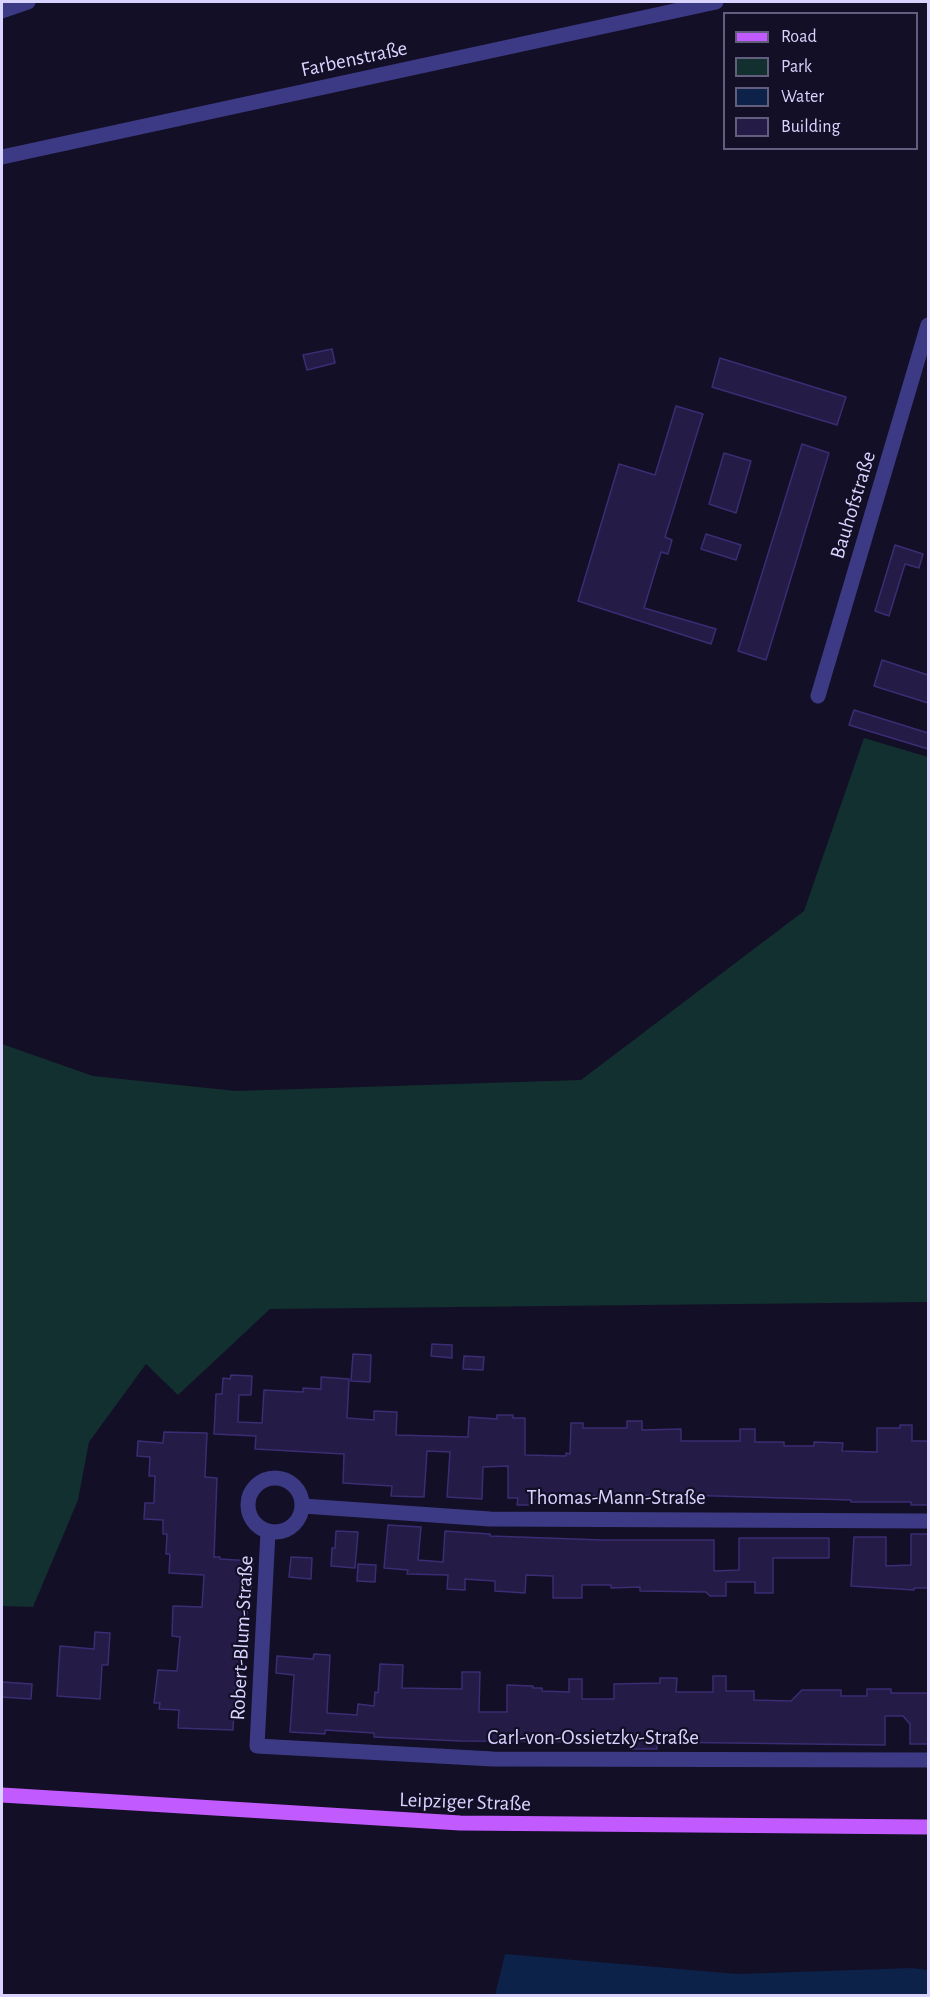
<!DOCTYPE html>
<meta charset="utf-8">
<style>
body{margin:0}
#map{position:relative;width:930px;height:1997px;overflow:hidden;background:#130f26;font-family:"Alegreya Sans",sans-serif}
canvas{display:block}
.frame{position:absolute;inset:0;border:3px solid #d9d4ff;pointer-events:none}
.legend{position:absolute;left:723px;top:12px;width:195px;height:138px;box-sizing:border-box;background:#130f26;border:2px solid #625e7d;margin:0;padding:8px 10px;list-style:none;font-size:18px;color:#d9d4ff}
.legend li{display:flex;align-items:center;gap:12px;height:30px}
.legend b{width:30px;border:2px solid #625e7d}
</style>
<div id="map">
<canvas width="930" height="1997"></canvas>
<div class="frame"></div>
<ul class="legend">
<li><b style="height:8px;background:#c25bff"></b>Road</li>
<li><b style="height:16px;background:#12302f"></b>Park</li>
<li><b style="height:16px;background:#0c2248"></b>Water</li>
<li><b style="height:16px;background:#241b47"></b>Building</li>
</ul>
</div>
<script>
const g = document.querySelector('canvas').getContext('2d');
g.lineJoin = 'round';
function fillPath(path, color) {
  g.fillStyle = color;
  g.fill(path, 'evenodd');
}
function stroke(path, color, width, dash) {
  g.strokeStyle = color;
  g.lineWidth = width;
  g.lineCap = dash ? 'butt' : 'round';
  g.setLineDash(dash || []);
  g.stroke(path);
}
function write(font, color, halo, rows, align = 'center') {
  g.font = font + ' "Alegreya Sans",sans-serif';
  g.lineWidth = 4.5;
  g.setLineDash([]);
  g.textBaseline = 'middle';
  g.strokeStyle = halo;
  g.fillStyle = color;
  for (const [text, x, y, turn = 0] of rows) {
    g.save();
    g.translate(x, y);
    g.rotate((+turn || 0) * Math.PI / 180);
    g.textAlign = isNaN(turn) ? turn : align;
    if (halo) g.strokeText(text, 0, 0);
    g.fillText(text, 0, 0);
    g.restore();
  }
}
fillPath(new Path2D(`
 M864,738L928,757V1302L270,1309L178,1395L146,1364L89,1442L78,1500L33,1607L2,1606V1044L93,1076L236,1091L581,1080L804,911Z`), '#12302f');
fillPath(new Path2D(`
 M505,1954L738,1974L912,1968L928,1970V1995H495Z`), '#0c2248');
const building = new Path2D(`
 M332,349L335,363L307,370L303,355Z
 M720,358L846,397L837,425L712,387Z
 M676,406L703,414L665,537L672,540L668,554L661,552L644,608L716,629L711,644L578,601L619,464L655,475Z
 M802,444L829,453L766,660L738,651Z
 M724,453L751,461L736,513L709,504Z
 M706,534L741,545L736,560L701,549Z
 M895,545L923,554L919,568L905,564L889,616L875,611Z
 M882,660L928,675V703L874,686Z
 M854,710L928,733V749L849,725Z
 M432,1344L452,1345V1358L431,1356Z
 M353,1354L371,1355L370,1382L351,1381Z
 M464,1356L484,1357L483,1370L463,1369Z
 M231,1375L252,1376L251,1395H239L238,1422L262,1423L264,1390L303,1392V1388L321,1389V1377L349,1379L347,1418L374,1420V1411L397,1412L396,1435L468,1437L469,1417L497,1419V1415H513V1418H525V1455L566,1456V1453L570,1454L571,1423H583V1428H627V1421H642V1430L681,1429V1441H740V1429H755V1442H784V1446H814V1442L843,1443L842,1451L877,1452V1428H900V1425H912V1441H928V1505H911V1502H851V1500L682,1495L545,1496V1498H533V1505H517L518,1498H508V1466L483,1467L482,1499L447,1497L450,1452L427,1451L424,1497L391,1496L392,1486L343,1483L344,1454L255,1449L256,1436L214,1434L216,1394H222L223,1378L230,1379Z
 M164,1432L207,1433L205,1477L217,1478L214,1557H220V1559L253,1561L251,1593H248L246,1636H243L241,1673H236L233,1730L178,1728L179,1710L159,1709L160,1703H154L158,1670L177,1671L180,1637L172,1636L173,1606L202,1607L204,1575L169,1573L170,1554H166L167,1534H163V1520L144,1519L145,1503H154L155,1476H149L150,1457L137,1456L138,1441L163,1443Z
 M388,1525L421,1527L418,1560L443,1562L445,1531L490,1534V1536L603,1540H714V1571L739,1570V1538H829V1558H773V1593H755V1582H726V1596H710L706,1592L640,1591V1587L611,1588V1585H582V1598H553V1576L526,1575L525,1593L495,1591V1581L479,1580L465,1579V1590L447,1589L448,1575L407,1574L408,1570L384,1568Z
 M336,1531L358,1532L355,1568L331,1566L332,1548H335Z
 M911,1534H928V1588H914V1590L851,1586L854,1537H886V1566L911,1565Z
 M291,1557L312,1558L311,1579L289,1577Z
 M358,1564L376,1565L375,1582L357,1581Z
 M95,1632L110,1633L108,1665H102L100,1699L57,1696L60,1646L94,1649Z
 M314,1654L330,1655L327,1713L357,1715L358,1704L374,1706L375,1692L378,1693L380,1664L403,1665L402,1688L462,1689V1672H480L479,1712H507V1685L533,1686V1688H542V1691L569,1692V1679H582V1699H614V1684L660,1683V1678H677L676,1692H713V1676H726V1691H754V1700L791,1701L802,1690H841V1696H867V1689H891V1693H928V1744H910V1724L903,1716H885V1745L656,1742L657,1749H629V1742L461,1741L374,1737V1733L325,1730V1734L290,1732L294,1675L276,1673L277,1656L313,1659Z
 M2,1682L32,1684L31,1699L2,1697Z`);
fillPath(building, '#241b47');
stroke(building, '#3b2d73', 1.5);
stroke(new Path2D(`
 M2,11L28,2
 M2,157L716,2
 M818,696L928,325
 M248 1505a27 27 0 1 1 54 0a27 27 0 1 1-54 0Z
 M303,1506L490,1519L928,1521
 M268,1532L257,1746L493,1759L928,1760`), '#3d3a85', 15);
stroke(new Path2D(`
 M2,1795L460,1823L928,1827`), '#c25bff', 15);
write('21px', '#d9d4ff', '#130f26', [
 ["Farbenstraße",354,59,-12],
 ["Bauhofstraße",853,505,-73],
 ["Thomas-Mann-Straße",616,1498],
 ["Robert-Blum-Straße",242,1638,-87],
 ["Carl-von-Ossietzky-Straße",593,1738],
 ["Leipziger Straße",465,1802,2]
]);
</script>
